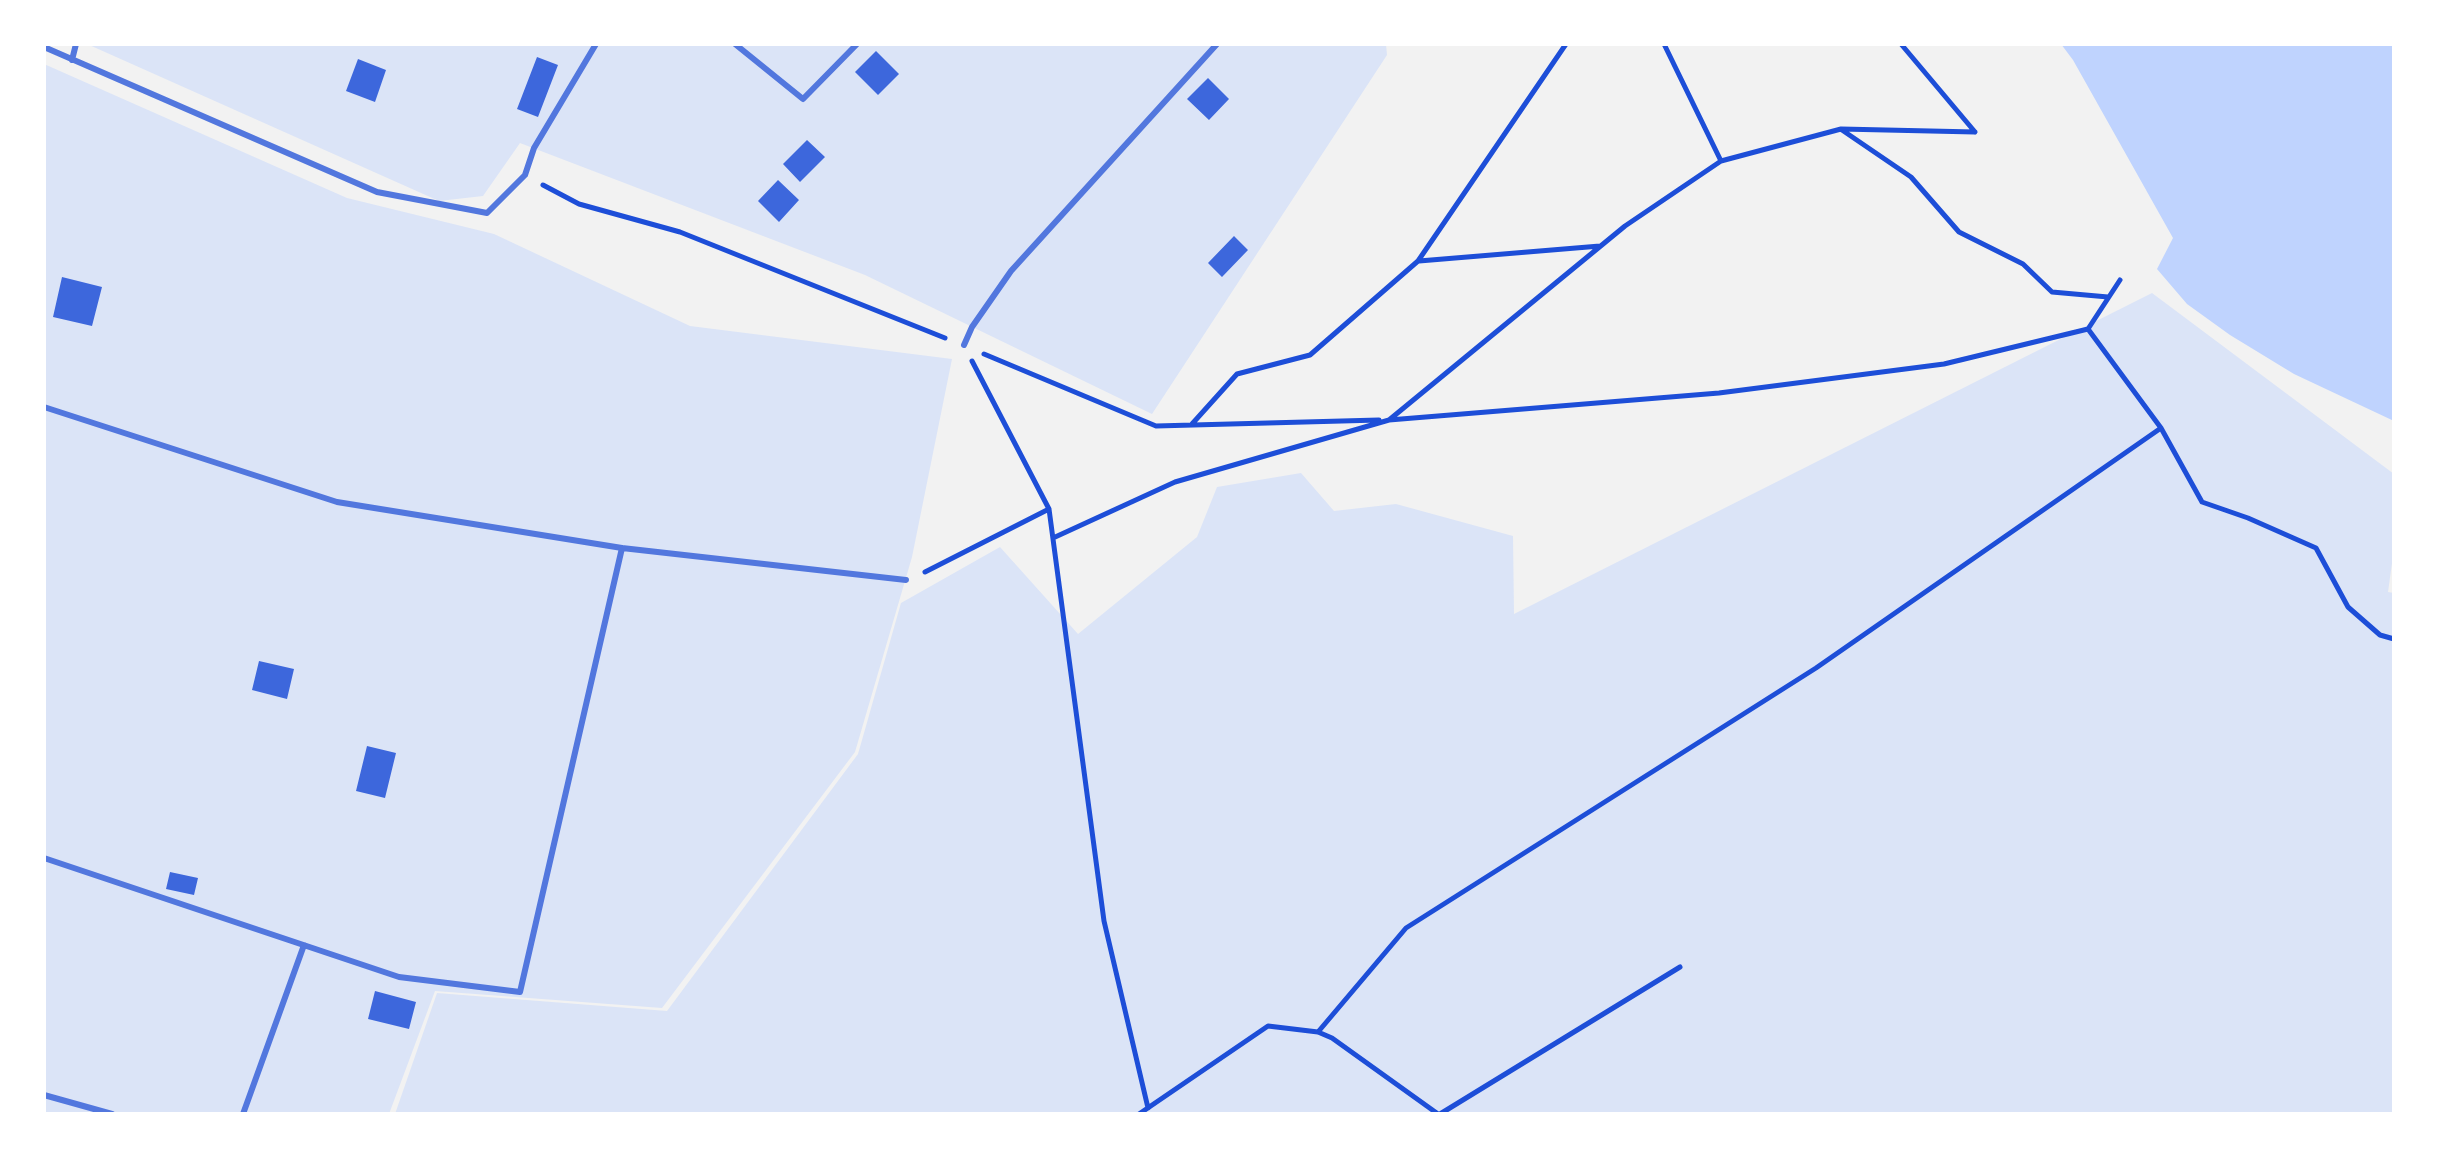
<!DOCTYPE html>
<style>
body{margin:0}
#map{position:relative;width:2438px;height:1158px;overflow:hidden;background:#f2f2f2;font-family:Helvetica,sans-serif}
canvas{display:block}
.frame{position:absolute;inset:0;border:46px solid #fff;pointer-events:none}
</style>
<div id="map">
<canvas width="2438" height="1158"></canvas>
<div class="frame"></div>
</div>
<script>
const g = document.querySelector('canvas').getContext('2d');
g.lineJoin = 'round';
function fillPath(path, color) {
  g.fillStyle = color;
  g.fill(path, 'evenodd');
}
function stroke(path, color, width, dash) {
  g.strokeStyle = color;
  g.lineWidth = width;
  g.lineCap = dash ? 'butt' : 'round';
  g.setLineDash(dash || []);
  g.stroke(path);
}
fillPath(new Path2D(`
 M87,44H1386L1387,55L1152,414L865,275L520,143L483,196L439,201Z
 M44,64L347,198L494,234L690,326L952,359L912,557L855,752L662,1008L435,991L389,1114H44Z
 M2152,293L2394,474V549L2388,592L2394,593V1114H395L437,993L667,1011L858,754L901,603L1000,547L1078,634L1197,537L1217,487L1301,473L1334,511L1396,504L1513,536L1514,614Z`), '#dbe4f7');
fillPath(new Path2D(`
 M2061,44H2394V421L2294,374L2230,335L2187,304L2157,269L2173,238L2073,60Z`), '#bfd3fe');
fillPath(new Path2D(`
 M876,51L899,74L878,95L855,72Z
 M537,57L558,65L538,117L517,109Z
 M358,59L386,70L375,102L346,91Z
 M1208,78L1229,99L1209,120L1187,99Z
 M807,140L825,157L800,182L783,164Z
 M778,180L799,200L779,222L758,201Z
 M1234,236L1248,250L1222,277L1208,263Z
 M62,277L102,287L92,326L53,317Z
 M259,661L294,669L287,699L252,690Z
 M367,746L396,753L385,798L356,791Z
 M170,872L198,878L194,895L166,889Z
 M375,991L416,1002L409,1029L368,1019Z`), '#3d67dc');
stroke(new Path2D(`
 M1664,44L1721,161
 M1901,44L1975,132
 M1842,130L1911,177L1959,232L2023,264L2052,292L2108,297
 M543,185L579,204L680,232L945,338
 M1419,261L1600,246
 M2088,329L2161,428L2202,502L2248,518L2316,548L2348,607L2380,635L2394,639
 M984,354L1156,426L1379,420
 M972,361L1049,509L1104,921L1148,1108
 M1389,420L1625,226L1721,161L1841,129L1975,132
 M1192,424L1237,374L1310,355L1418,261L1566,44
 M1053,538L1175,482L1389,420L1719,393L1944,364L2088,329L2120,280
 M925,572L1049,509
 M1318,1032L1406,928L1816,668L2161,428
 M1139,1114L1268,1026L1318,1032L1332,1038L1438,1114
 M1440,1114L1680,967`), '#1d4ed8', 5);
stroke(new Path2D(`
 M735,44L803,99L857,44
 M44,47L377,192L487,213L525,175L534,148L596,44
 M72,60L76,44
 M964,345L972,327L1011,271L1217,44
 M44,407L337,502L622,548L906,580
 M44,858L399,977L520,992L622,548
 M44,1095L112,1114
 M243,1114L304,945`), '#5277de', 6);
</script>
